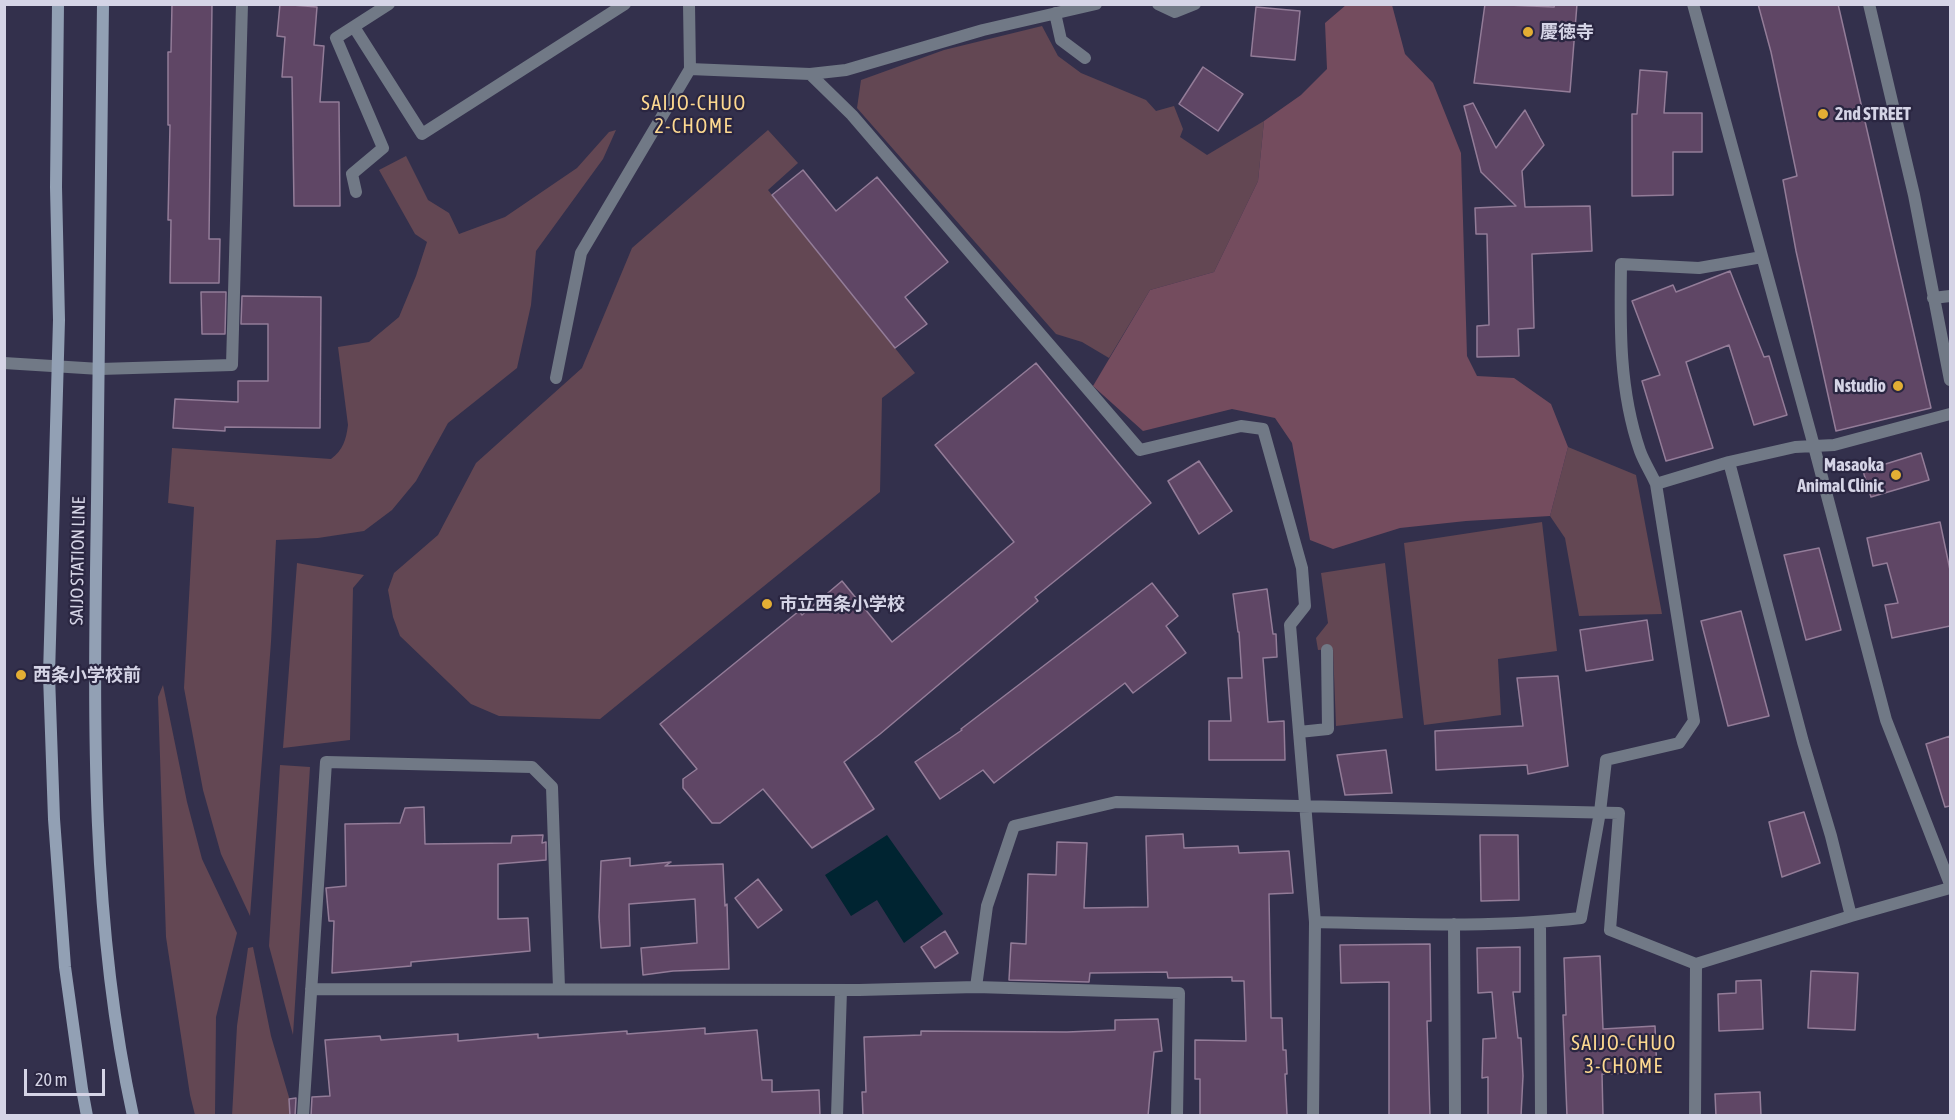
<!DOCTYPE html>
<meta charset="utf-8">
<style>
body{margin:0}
#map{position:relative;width:1955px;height:1120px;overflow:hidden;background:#33304c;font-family:"Asap Condensed",sans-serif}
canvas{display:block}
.frame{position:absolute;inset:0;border:6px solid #d5d4e6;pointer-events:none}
.scale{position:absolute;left:24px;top:1069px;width:81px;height:27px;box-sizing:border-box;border:3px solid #d5d4e6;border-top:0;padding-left:8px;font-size:18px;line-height:21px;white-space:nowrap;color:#d5d4e6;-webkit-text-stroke:4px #2a2641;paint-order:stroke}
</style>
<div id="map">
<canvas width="1955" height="1120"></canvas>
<div class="frame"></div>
<div class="scale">20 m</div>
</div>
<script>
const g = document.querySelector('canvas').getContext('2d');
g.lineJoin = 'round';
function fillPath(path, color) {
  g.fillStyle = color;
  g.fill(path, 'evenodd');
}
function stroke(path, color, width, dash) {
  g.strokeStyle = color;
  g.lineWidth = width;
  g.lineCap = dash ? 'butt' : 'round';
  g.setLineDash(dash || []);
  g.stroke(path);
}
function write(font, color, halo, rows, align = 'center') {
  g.font = font + ' "Asap Condensed","Noto Sans JP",sans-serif';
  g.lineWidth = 4.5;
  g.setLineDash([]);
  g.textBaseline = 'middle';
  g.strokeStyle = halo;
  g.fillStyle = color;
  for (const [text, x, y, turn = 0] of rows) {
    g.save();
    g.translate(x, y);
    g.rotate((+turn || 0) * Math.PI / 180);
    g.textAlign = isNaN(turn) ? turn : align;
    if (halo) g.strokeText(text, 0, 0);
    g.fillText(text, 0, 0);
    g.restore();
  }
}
fillPath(new Path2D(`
 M1042,26L1058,56L1081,73L1146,100L1156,111L1174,106L1183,129L1180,137L1207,155L1264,121L1258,181L1214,272L1150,290L1109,358L1082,342L1056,334L857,108L861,80L944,50Z
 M616,130L603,159L536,251L531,305L517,368L448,423L416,481L392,510L364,531L318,538L276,540L271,642L250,916L221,854L203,790L184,688L194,507L168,503L172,448L331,459C343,450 346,440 348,425L338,347L369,342L399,317L416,276L427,242L415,234L379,170L406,156L428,200L449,213L459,234L505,217L577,168L609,132Z
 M768,130L798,163L768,190L915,373L882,398L880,492L600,719L499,716L471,704L400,636L393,617L388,590L394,573L438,535L476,463L582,368L632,248Z
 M1568,447L1636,475L1662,614L1579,616L1565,538L1550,516Z
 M1542,522L1557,651L1498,659L1501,715L1424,725L1404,543Z
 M297,563L364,575L353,588L350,740L283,748Z
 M1385,563L1403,718L1336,726L1333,649L1318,650L1316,638L1328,623L1321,573Z
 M163,685L187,802L202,859L237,933L216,1017L215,1115H195L190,1095L166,937L158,697Z
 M280,765L310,767L293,1035L269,946Z
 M253,947L271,1036L291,1104V1115L232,1116L237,1026L248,948Z`), '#634753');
fillPath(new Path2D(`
 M1346,5H1392L1405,54L1433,83L1461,153L1467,356L1477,376L1514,378L1551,404L1568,447L1550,516L1466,521L1400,528L1333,549L1310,540L1292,443L1275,418L1232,409L1143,431L1093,386L1150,290L1214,272L1258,181L1264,121L1301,95L1327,69L1325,23Z`), '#744c5e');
fillPath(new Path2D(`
 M887,835L943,914L904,943L877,900L851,916L825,875Z`), '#002431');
const building = new Path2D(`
 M172,4H212L209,239H220L219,283H170L171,220H168L170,125H168V52H171Z
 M280,4L317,7L314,45L324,46L320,102H339L340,206H294L292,77H282L285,37L277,36Z
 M1485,4L1554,7L1555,4H1577L1570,92L1474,83Z
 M1758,4H1838L1931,408L1836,431L1796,251L1783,180L1797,176L1771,52Z
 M1256,7L1300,11L1295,60L1251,56Z
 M1203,67L1243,94L1218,131L1179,104Z
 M1640,70L1667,72L1664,113H1702V152H1673V195L1632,196V114H1637Z
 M1473,103L1496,148L1525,110L1540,138L1544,145L1522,171L1525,207L1590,206L1592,251L1532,254L1534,328L1518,329L1519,356L1477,357V326L1489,325L1487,234H1476L1475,208L1516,206L1481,172L1464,106Z
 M803,170L836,211L877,177L948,262L905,297L927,324L895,348L772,195Z
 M1730,271L1764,357L1769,356L1787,415L1754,425L1729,345L1686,362L1713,448L1666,461L1642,381L1660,375L1632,301L1673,285L1676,292Z
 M201,292H226L225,334H202Z
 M242,296L321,297L320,428L225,427V431L173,428L175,399L238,402V381H268V324H241Z
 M1036,363L1151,503L1035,597L1038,601L880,734L844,762L874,809L812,848L763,789L720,823H712L683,788V779L697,769L660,724L799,611L802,615L842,581L892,642L1014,542L935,445Z
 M1921,453L1929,480L1871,497L1863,471Z
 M1199,461L1232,511L1199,534L1168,481Z
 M1940,522L1950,570V626L1892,638L1885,605L1898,603L1887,563L1873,566L1867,538Z
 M1819,548L1841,630L1806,640L1784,555Z
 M1152,583L1178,616L1166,626L1186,653L1133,693L1125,683L994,783L983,770L940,799L915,762L962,730L961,729Z
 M1267,589L1273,634H1276L1277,657L1263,658L1268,722L1284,721L1285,760H1209V721H1231L1228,678H1242L1239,632H1238L1233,594Z
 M1741,611L1769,716L1728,726L1701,621Z
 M1647,620L1653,660L1586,671L1580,630Z
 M1558,676L1568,766L1528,774L1527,765L1436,770L1435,731L1523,726L1517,678Z
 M1950,736V806L1945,807L1926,744Z
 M1386,750L1392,793L1345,795L1337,755Z
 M424,807L425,844L511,843L512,836L543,835L542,843L546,842V860L498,864V919L528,918L530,951L411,962V966L332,973L334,921H329L326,888L346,886L345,824L400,823L405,808Z
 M1804,812L1820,863L1782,877L1769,822Z
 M1183,834L1184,848L1238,846L1239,853L1289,851L1293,893L1269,894L1271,1018H1282L1283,1050H1286L1287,1074H1285L1287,1115L1200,1116V1079H1195V1040L1246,1041L1244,981H1232V977L1168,978L1167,972L1090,973L1089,982L1009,980L1011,943L1026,944L1028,874L1056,875L1057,842L1087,843L1084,908L1148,907L1146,836Z
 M1480,835H1518L1519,900L1481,901Z
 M630,858V866L671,862L665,866L723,864L725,906L727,904L729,969L673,971L643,975L641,948L697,943L695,899L629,904L630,946L601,948L599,917L601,861Z
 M758,879L782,910L758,928L735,898Z
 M945,931L958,953L935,968L921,947Z
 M1430,944L1431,1021H1427L1430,1116H1389V982L1341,983L1340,945Z
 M1520,947V992H1513L1518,1038H1521L1523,1076L1521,1116H1488V1077L1482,1078L1483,1039L1496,1038L1492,992L1478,993L1477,948Z
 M1600,956L1603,1029L1655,1026L1657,1072L1602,1074L1603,1116H1567L1563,1015H1566L1564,958Z
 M1811,971L1858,973L1855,1030L1808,1028Z
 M1761,980L1763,1029L1719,1031L1718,994L1736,993V981Z
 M1158,1019L1162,1051L1154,1052L1148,1116H863L862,1092H866L864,1037L921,1035V1031L1067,1032L1115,1030V1020Z
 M705,1028V1034L757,1030L762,1080H772V1092L819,1090L820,1116H311L312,1097L330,1096L325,1040L380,1036L381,1040L458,1034V1041L538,1034V1038L627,1031V1034Z
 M1760,1092L1761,1116H1716L1715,1094Z
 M296,1098L295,1116H290L289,1099Z`);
fillPath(building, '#5f4665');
stroke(building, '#937c98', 1.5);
stroke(new Path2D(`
 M1158,4L1175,12L1195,4
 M1693,4L1811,435L1886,720L1950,884
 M1869,4L1914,195L1950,380
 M1055,13L1061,40L1085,58
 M354,27L422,134L625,4
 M690,69L810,74L846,70L983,30L1096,4
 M810,74L852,115L1140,450L1241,426L1263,429L1302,568L1305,606L1290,625L1315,922L1313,1116
 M356,192L352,174L383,148L336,38L389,4
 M1933,298L1950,296
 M4,363L100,369L232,365L242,4
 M556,378L581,253L690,69L689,4
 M1729,462L1803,742L1831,836L1851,916
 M1656,484C1651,473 1644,462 1640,451C1619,390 1620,328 1621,264L1699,268L1762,257
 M1299,732L1328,729L1327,650
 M1315,922C1404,924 1493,928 1581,918L1600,812L1606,760L1679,743L1694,721L1656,484L1729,462L1795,447L1834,445L1950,414
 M1540,922L1541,1116
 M1454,924L1455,1116
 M976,987L987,906L1014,826L1116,802L1619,813L1610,930L1696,964L1851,916L1950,888
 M311,989L859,990L976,987L1179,993L1177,1116
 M303,1116L326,762L532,767L552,787L559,988
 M837,1116L841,990
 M1695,1116L1696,964`), '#717986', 12);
stroke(new Path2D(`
 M58,4L56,187L59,320L49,675L54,819L65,967L82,1089L87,1116
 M103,4C100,170 100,336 97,502C94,707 89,915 133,1116`), '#92a0b4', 12);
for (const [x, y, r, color] of [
 [1528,32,6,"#e3ae34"],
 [1823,114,6,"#e3ae34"],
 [1898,386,6,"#e3ae34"],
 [1896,475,6,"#e3ae34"],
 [767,604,6,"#e3ae34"],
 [21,675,6,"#e3ae34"]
]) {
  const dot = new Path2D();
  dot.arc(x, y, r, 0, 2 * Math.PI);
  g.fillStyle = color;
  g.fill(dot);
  stroke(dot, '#2a2641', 2);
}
write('bold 18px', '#d5d4e6', '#2a2641', [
 ["慶徳寺",1540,32],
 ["2nd STREET",1835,114],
 ["Nstudio",1886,386,"right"],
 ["Masaoka",1884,465,"right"],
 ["Animal Clinic",1884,486,"right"],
 ["市立西条小学校",779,604],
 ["西条小学校前",33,675]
], 'left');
write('18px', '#d5d4e6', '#2a2641', [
 ["SAIJO STATION LINE",78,561,-89]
]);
g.letterSpacing = '1.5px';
write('20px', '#fed990', '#2a2641', [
 ["SAIJO-CHUO",694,104],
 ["2-CHOME",694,127],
 ["SAIJO-CHUO",1624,1044],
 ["3-CHOME",1624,1067]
]);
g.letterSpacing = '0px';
</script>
